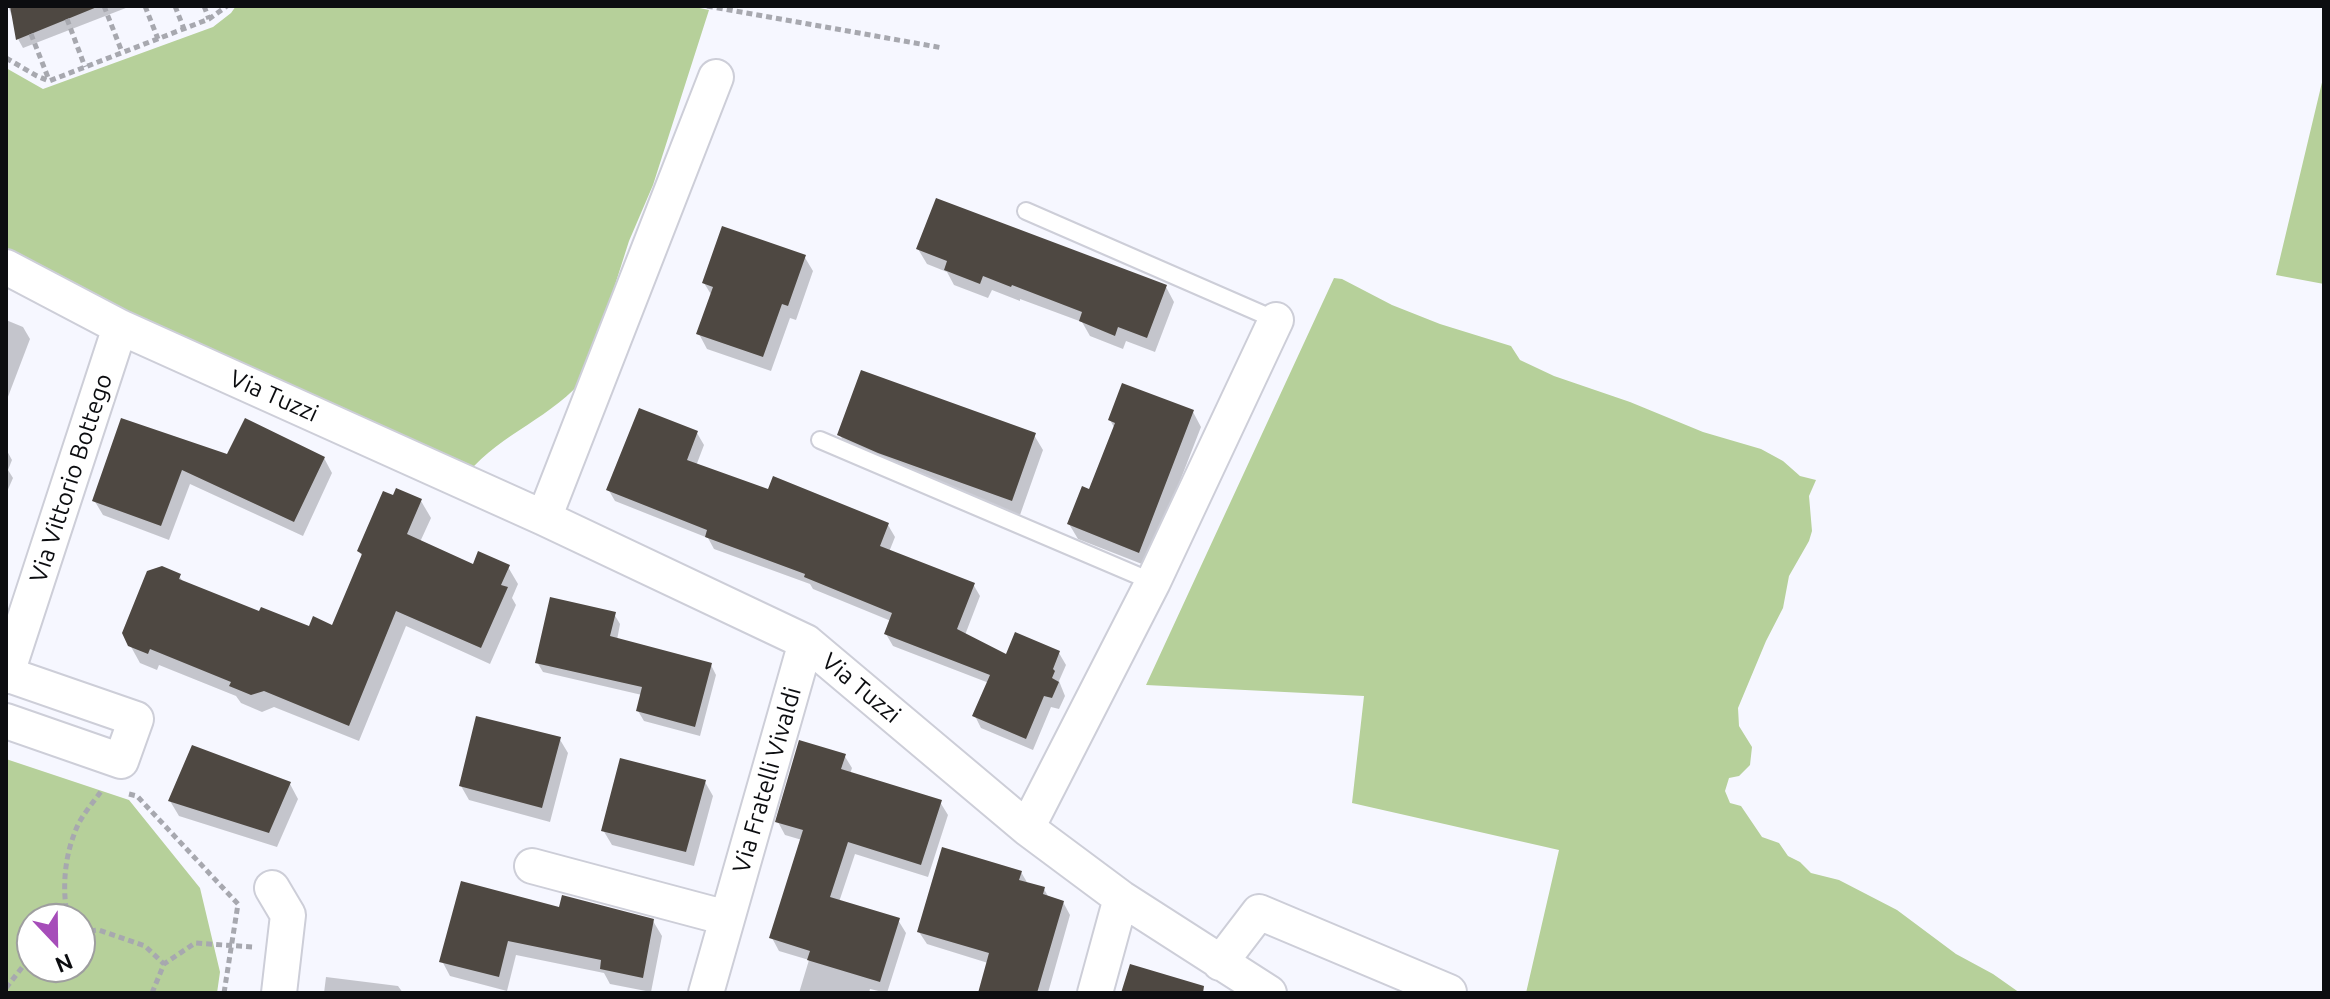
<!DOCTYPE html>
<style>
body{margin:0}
#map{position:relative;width:2330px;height:999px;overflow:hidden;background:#f6f7ff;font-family:Ubuntu,sans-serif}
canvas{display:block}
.frame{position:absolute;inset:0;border:8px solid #0c0d10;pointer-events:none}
.north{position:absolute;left:16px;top:903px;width:80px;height:80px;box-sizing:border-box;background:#fff;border:2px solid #9e9e9f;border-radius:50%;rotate:158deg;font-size:22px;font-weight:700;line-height:32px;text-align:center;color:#0c0d10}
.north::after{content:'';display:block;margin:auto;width:28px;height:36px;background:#a64db9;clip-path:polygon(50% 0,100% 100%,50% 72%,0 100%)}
</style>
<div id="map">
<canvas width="2330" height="999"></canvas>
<div class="frame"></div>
<div class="north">N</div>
</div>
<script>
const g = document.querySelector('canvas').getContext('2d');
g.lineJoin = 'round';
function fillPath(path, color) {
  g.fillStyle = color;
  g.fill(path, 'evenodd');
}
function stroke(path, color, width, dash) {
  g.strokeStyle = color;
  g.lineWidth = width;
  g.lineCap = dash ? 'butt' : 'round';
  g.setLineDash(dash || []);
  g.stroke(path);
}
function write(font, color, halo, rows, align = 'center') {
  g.font = font + ' Ubuntu,sans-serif';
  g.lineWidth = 8;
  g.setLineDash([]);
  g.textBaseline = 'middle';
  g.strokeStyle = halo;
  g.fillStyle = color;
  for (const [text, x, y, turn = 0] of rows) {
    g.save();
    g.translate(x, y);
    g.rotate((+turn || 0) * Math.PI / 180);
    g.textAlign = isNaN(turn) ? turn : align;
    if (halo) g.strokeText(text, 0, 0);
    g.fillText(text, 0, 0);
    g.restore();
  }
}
fillPath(new Path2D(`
 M236,6H690L709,10L653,185L629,241L586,376C554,417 501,433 468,473L6,258V68L43,89L213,27L231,13Z
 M2324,74V284L2276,275Z
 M1334,278L1342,279L1392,305L1440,324L1511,346L1520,360L1554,376L1630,402L1703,432L1761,449L1783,461L1800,476L1816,480L1809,496L1812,531L1809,541L1789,576L1783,608L1766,641L1738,708L1739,726L1752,747L1750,765L1739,776L1729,778L1725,791L1730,803L1741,806L1762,837L1779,843L1788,856L1800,862L1811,873L1839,880L1897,910L1956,954L1993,974L2020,993H1526L1559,850L1352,803L1364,696L1146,685Z
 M6,759L129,800L200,888L220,972L217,993H6ZM32,919H80V967H32Z`), '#b6d09a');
fillPath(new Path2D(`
 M8,6H131L23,48L18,39L14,21Z
 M918,249L1166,287L1174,302L1155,352L1126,341L1123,349L1090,336L1082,322L1020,299V301L992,290L988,298L954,285L947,272L927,264Z
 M804,256L813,271L796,320L790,318L771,371L707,349L699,334L712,296L704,283Z
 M6,320L23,327L30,339L6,402Z
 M1193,412L1201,427L1147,566L1078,539L1069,524L1090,492L1115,429L1110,420Z
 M123,420L228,456L324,458L332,473L303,536L190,484L169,540L103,515L94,500Z
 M697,433L704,445L696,466L769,492L888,525L895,537L889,552L973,584L980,596L965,635L1007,657L1059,653L1066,665L1059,681L1065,696L1059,709L1051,707L1033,750L981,728L975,716L989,683L893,646L886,634L891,621L813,589L810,584L714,549L708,538L615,501L608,489Z
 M840,435H1034L1043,450L1020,515L888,467L848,450Z
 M6,449L12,460L8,470L13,478L6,494Z
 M421,501L431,518L420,542L474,566L508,567L518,584L512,598L516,605L490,664L406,626L359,741L274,707L262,712L241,703L236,696L159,665L157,670L140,663L130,645L179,576L184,583L260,614L310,629L333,627L363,558L359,551Z
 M614,614L620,624L617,640L711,665L716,675L700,736L644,721L638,711L642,695L543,672L537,662Z
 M559,738L568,753L550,822L469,800L461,786Z
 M844,755L852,768L850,774L940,802L948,815L928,877L855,854L839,902L898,920L906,933L887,993L870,989L869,993H799L809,960L779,951L772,938L802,840L785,835L778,822Z
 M705,782L713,796L694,866L612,845L603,830Z
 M290,784L298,799L277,847L179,816L170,801Z
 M1021,872L1028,884L1044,889L1049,898L1063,902L1070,915L1048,993H980L988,963L927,944L919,932Z
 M561,909L653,921L662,936L651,992L610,984L604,973L516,955L507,991L450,976L442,961Z
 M326,977L398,986L403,993H324Z`), '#0003');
fillPath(new Path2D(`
 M10,6H97V7L16,40Z
 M936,198L1167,285L1147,338L1118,327L1115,336L1079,321L1082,312L1012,285L1011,287L983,276L980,284L944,270L947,261L916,249Z
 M722,226L806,255L788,306L782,304L763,357L696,334L713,287L702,283Z
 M861,370L1036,433L1012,501L878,453L837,435Z
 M1122,383L1194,410L1139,553L1067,524L1082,486L1089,489L1115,423L1108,420Z
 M639,408L698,431L687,460L768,489L773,476L889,523L880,546L975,583L957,629L1006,654L1015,632L1060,651L1053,669L1055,671L1052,678L1059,682L1052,698L1044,696L1026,739L972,716L990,675L884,634L892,613L804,577L805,574L705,537L707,530L606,490Z
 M121,418L227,454L245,418L325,457L294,522L182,470L161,526L92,501Z
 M396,488L422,499L407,534L473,564L478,551L510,565L501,585L508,587L481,648L396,611L349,726L264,691L251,695L229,686L231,682L150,649L148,654L128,646L122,633L147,571L162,566L181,574L179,579L259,611L261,607L309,626L313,616L332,625L362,554L357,551L383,491L393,495Z
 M550,597L616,612L610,636L712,663L695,727L636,711L642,687L535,663Z
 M476,716L561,737L542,808L459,786Z
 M799,740L846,754L841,769L942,800L921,865L848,842L830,897L900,918L880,982L807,960L810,951L769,938L803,830L775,822Z
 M192,745L291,782L269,833L168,801Z
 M620,758L706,780L686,852L601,831Z
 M942,847L1022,871L1019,880L1045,887L1043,894L1064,901L1037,993H978L989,953L917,932Z
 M461,881L559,907L562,895L654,919L643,978L600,969L601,960L508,941L499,977L439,962Z
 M1130,964L1204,986L1203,993H1121Z`), '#4e4842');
const lane = new Path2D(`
 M1026,211L1276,320
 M820,440L1153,582`);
const street = new Path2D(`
 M6,267L120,327L544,518L806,642L1027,828L1121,898L1269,993
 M544,518L716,77
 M6,676L120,327
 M6,721L121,761L136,719L6,674
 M1027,828L1153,582L1276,320
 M532,866L727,918
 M272,888L288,915L279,993
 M1220,963L1259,912L1449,992
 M706,993L806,642
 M1095,993L1121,898`);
stroke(lane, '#cdced8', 20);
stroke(street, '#cdced8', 38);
stroke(new Path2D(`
 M104,6L122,52
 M145,6L158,39
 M175,6L184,29
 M204,6L209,19
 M707,6L943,48
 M67,19L85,67
 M31,34L49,80
 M6,58L37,76L49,81L209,19L227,6
 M129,794L137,796L238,904L224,993
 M68,919C62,891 64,859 75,832C80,817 93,803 102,790
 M80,932L99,930L145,946L164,964
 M6,988L24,965L32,960
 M152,993L164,964L195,943L253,947`), '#a7a8af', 5, [6, 4]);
stroke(lane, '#fff', 16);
stroke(street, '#fff', 34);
write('24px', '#0c0d10', '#fff', [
 ["Via Tuzzi",274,396,24],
 ["Via Vittorio Bottego",71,478,-72],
 ["Via Tuzzi",861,688,40],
 ["Via Fratelli Vivaldi",767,780,-74]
]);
</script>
